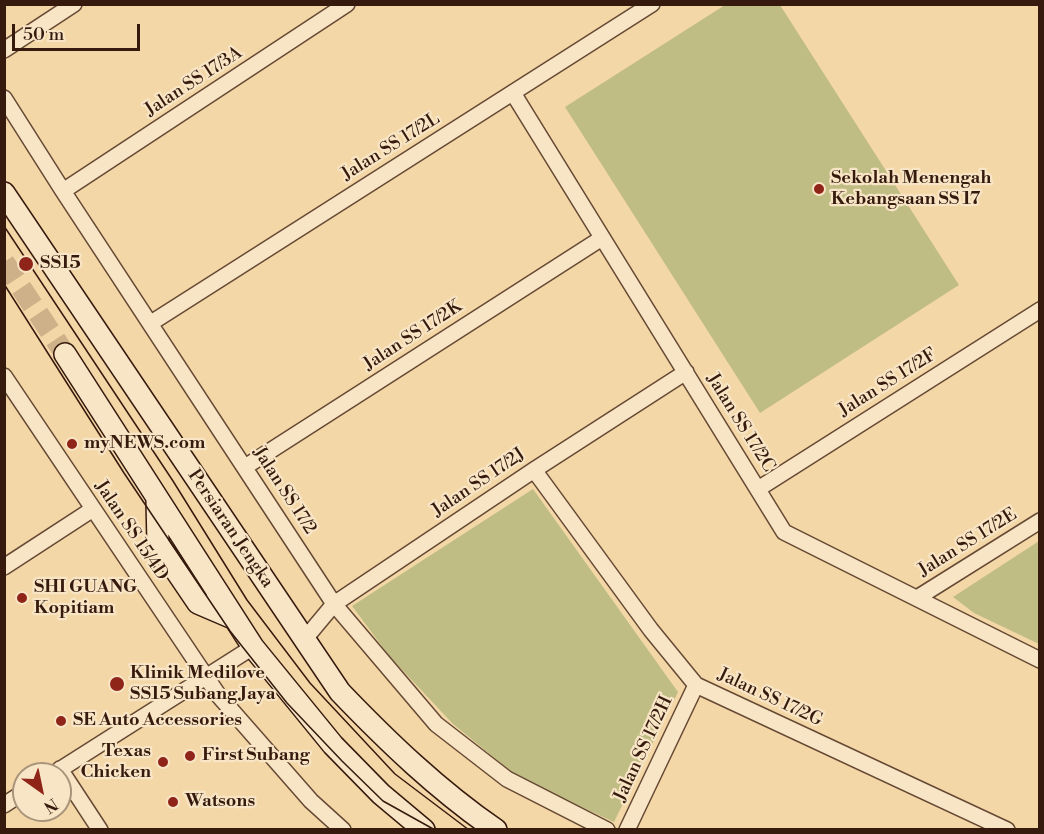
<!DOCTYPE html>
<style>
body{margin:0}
#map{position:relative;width:1044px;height:834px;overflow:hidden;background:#f4d7a7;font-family:"Libre Bodoni",serif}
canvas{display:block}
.frame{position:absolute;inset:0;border:6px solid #361a0d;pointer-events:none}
.north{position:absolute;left:12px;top:762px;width:60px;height:60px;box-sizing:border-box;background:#f8e5c6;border:2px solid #aa947c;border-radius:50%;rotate:147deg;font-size:16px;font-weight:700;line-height:24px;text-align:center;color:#361a0d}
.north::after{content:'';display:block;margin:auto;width:21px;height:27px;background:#8f2418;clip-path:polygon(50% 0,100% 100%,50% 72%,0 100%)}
.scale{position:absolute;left:12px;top:24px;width:128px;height:27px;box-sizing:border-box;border:3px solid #361a0d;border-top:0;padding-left:8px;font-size:18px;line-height:21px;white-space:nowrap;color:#361a0d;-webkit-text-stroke:4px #f8e5c6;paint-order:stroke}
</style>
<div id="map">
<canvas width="1044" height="834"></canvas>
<div class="frame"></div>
<div class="north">N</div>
<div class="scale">50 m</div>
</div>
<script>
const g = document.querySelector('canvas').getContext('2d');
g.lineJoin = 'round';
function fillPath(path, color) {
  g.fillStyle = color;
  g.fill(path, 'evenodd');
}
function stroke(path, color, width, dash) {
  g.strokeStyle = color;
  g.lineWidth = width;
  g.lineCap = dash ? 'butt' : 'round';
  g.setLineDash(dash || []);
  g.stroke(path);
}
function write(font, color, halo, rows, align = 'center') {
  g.font = font + ' "Libre Bodoni",serif';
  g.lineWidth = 4.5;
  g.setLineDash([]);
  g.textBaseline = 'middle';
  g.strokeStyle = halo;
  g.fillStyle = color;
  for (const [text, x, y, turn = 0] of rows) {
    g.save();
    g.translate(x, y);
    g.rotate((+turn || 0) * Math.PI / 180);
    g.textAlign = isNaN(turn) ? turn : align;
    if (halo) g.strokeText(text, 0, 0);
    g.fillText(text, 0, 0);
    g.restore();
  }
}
fillPath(new Path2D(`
 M725,5H780L959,285L760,413L565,107Z
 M533,489L678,692L614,822L519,778L453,724L390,657L352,606Z
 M1039,541V644L974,613L953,597Z`), '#c0bd84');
stroke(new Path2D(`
 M4,262L65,354`), '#ceb188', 21, [21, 10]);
const minor = new Path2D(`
 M4,50L74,4
 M513,93L784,532L1040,660
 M4,98L63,191L334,604L436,724L507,779L607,830
 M63,191L347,4
 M151,323L652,4
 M4,376L219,696L311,801L343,830
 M245,467L602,238
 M534,470L651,630L696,685L1007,830
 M758,489L1040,310
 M4,567L93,509
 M917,598L1040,521
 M304,640L334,604L534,470L686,372
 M60,769L100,830
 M53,774L253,647
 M4,805L24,792
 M627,830L696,685`);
const secondary = new Path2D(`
 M4,193L340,692C388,742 438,790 496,830
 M65,354L253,647L333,745L381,794L424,830
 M157,500L158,544L198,603L233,618`);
stroke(minor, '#664934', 18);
stroke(secondary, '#361a0d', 24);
stroke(minor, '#f8e5c6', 15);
stroke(secondary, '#f8e5c6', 21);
stroke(new Path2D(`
 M4,226L173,481L247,600L310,683L395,774L469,830
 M4,284L124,473L230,631L287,703L342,761L383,801L435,830`), '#361a0d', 1.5);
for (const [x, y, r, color] of [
 [819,189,6,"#8f2418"],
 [26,264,8,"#8f2418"],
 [72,444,6,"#8f2418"],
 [22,598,6,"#8f2418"],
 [117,684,8,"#8f2418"],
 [61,721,6,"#8f2418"],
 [190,756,6,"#8f2418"],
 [163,762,6,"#8f2418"],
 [173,802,6,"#8f2418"]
]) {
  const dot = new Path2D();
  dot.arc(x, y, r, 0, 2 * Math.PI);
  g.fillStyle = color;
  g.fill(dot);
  stroke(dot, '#f8e5c6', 2);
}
write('18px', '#361a0d', '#f8e5c6', [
 ["Jalan SS 17/3A",194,82,-33],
 ["Jalan SS 17/2L",391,147,-32],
 ["Jalan SS 17/2K",413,336,-33],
 ["Jalan SS 17/2F",888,383,-32],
 ["Jalan SS 17/2C",740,423,58],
 ["Jalan SS 17/2J",479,483,-34],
 ["Jalan SS 17/2",284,491,57],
 ["Persiaran Jengka",230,529,56],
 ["Jalan SS 15/4D",131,531,56],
 ["Jalan SS 17/2E",968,543,-32],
 ["Jalan SS 17/2G",770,698,25],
 ["Jalan SS 17/2H",644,749,-65]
]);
write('bold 18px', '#361a0d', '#f8e5c6', [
 ["Sekolah Menengah",831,179],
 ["Kebangsaan SS 17",831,200],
 ["SS15",40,264],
 ["myNEWS.com",84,444],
 ["SHI GUANG",34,588],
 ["Kopitiam",34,609],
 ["Klinik Medilove",130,674],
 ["SS15 Subang Jaya",130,695],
 ["SE Auto Accessories",73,721],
 ["Texas",151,752,"right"],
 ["Chicken",151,773,"right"],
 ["First Subang",202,756],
 ["Watsons",185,802]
], 'left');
</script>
